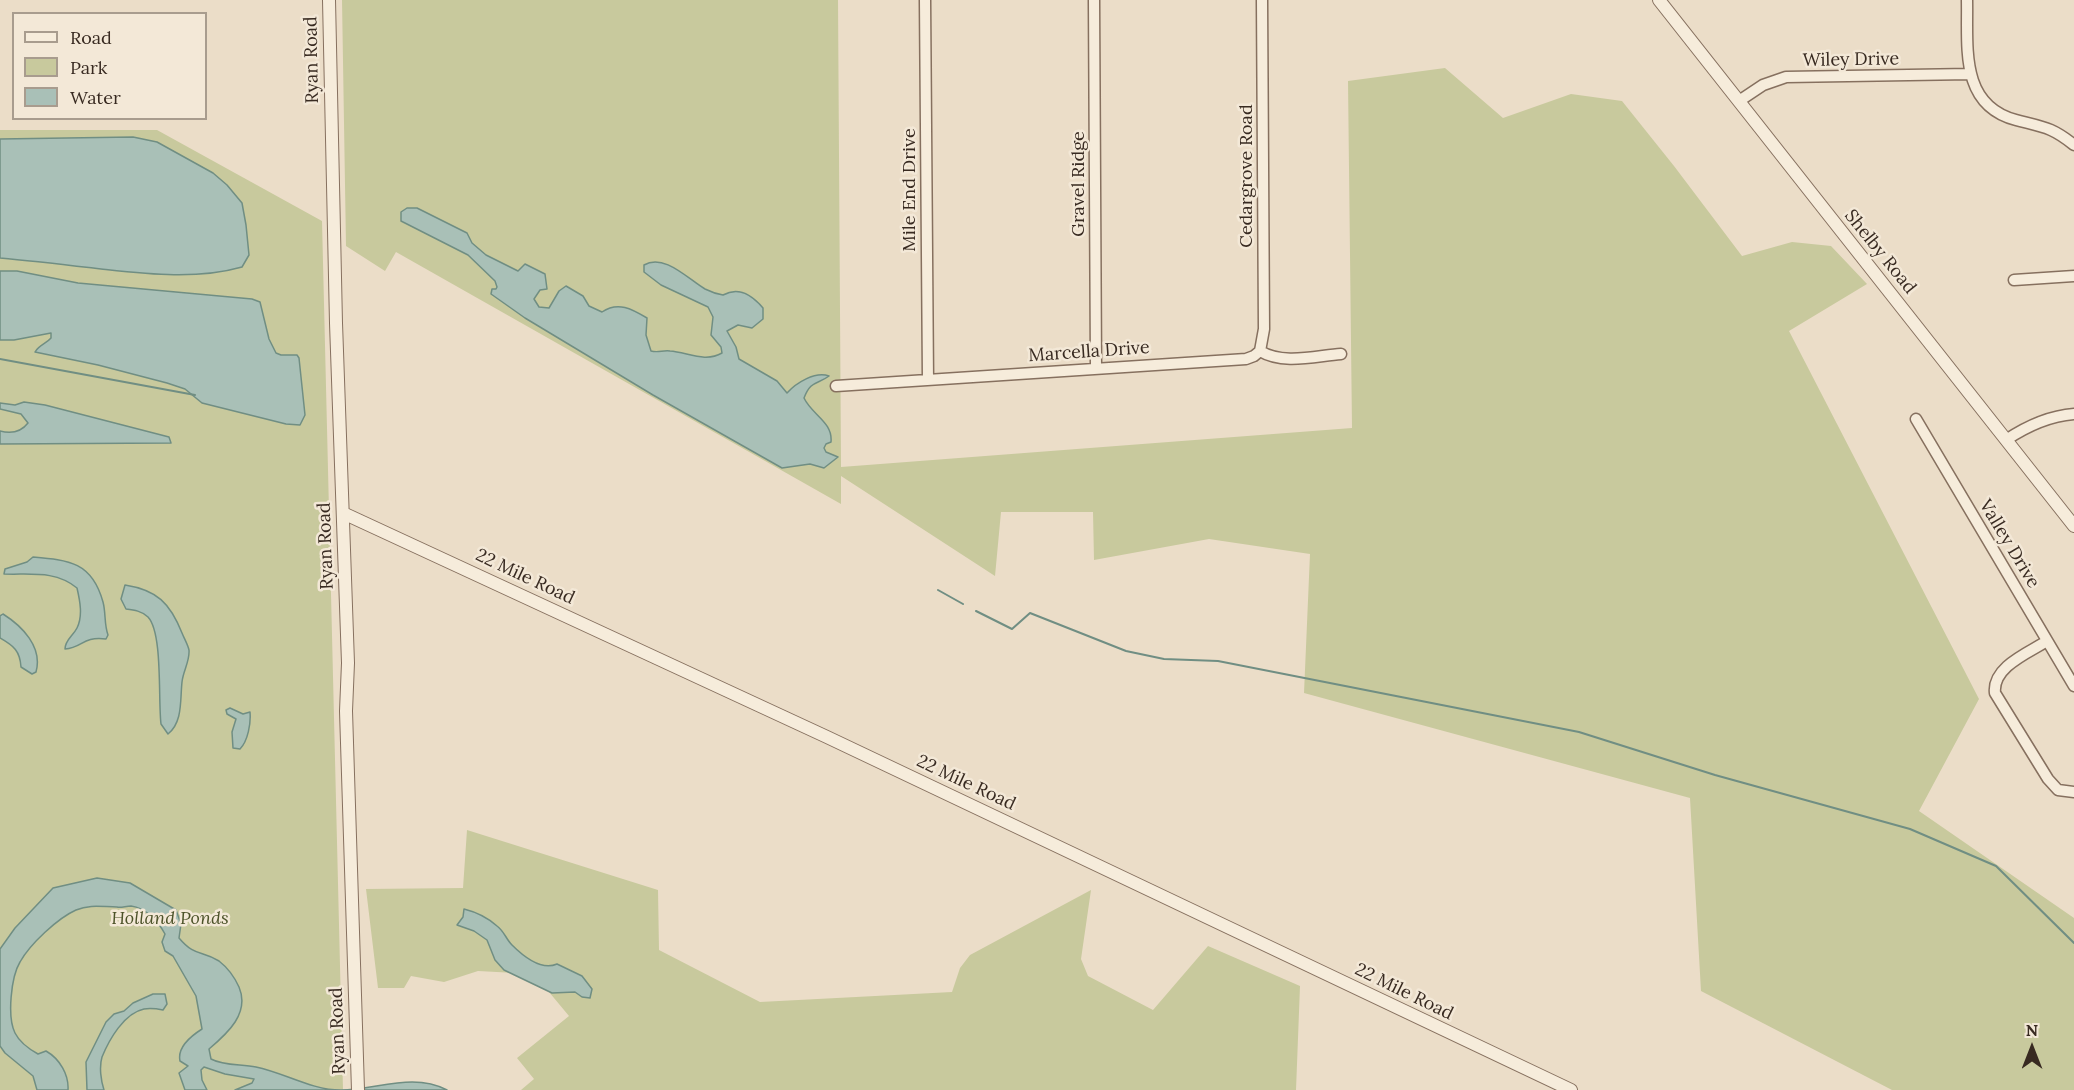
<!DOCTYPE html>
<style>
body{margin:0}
#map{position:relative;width:2074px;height:1090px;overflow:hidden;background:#ebddc8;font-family:Lora,serif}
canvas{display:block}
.legend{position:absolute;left:12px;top:12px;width:195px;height:108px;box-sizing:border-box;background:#f3e8d7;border:2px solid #a89c8e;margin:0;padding:8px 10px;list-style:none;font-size:18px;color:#382a21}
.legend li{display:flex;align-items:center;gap:12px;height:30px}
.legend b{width:30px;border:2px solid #a89c8e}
.north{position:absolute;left:2002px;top:1018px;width:60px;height:60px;-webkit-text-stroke:4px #f3e8d7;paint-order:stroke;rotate:0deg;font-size:16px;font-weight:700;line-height:24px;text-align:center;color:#382a21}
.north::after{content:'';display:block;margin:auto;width:21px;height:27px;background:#382a21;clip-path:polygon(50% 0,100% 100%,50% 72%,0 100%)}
</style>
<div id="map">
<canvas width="2074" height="1090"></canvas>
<ul class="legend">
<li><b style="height:8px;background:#f6ecdb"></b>Road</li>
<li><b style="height:16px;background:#c8c99d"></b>Park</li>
<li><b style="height:16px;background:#a9c0b7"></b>Water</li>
</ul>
<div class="north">N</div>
</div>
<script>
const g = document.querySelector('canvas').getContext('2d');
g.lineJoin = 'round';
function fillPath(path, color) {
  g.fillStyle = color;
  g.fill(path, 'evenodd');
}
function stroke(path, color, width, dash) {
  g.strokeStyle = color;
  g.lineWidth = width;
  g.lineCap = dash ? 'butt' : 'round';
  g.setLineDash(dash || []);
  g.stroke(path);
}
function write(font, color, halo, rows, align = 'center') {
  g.font = font + ' Lora,serif';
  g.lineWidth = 5;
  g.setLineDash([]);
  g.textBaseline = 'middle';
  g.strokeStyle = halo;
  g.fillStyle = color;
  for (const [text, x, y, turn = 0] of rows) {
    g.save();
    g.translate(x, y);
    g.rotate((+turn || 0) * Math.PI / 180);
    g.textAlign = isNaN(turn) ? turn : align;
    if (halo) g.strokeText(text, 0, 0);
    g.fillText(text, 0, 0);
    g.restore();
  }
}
fillPath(new Path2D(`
 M342,0H838L841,467L1352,428L1348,81L1445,68L1503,118L1571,94L1622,101L1674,166L1742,256L1792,242L1831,246L1867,284L1789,331L1979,699L1919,811L2074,918V1090H1892L1701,991L1690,798L1304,693L1310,554L1209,539L1094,560L1093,512H1001L995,576L841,476V504L396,252L385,271L346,246Z
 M0,130H157L322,221L343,1090H0Z
 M467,830L658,890L659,950L760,1002L952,992L960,968L970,955L1091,890L1081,959L1088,976L1153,1010L1208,946L1300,986L1296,1090H521L534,1079L517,1058L569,1016L534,974L478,971L444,982L411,976L404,988H378L366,889L463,888Z`), '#c8c99d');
const water = new Path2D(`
 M133,137L157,142L213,173L227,185L242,203L246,225L249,255L242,267C196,280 147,274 101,269C67,265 34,261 0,258V139Z
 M407,208H417L467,233L472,243L486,255L518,271L525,264L545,274L547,289L540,290L534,299L539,307L549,308L559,291L566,286L583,296L589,306L602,312C618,301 632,309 647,318L646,335L651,351C658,353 663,350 670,351C687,352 705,363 722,353L721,347L711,335L713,317L708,307L661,285L644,272V265C664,253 688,279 705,289C711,292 717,294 723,295C739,286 752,295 763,308V319L752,328L738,325L727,331L736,347L739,359L777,381L787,393C796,383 815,371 829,376C817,385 811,380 804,398C812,415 833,422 831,442L826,444L824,448L826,452L838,457L824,468L810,464L782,468L653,395L525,318L491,294L492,289H496L497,287L495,281L468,255L401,221V212Z
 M0,271H17L78,283L252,299L260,302L269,339L276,353L281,355H297L299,358L305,415L300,425L286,424L202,403L185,389L167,383L98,365L35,352C39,345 46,344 51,338V333L14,340H0Z
 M24,402L45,405L169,437L171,443L0,444V431C11,434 21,432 28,423L21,414L0,409V403L15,405Z
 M33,557C69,560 92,562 103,602C106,613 104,624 108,635L106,639C82,636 83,648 65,649C65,640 73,636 77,628C83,616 80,601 77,588C55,570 30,575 4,574L5,569L27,562Z
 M125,585C157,590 170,603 182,633C184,638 188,645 189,650C190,661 183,671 182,682C180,700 183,722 168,734L161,724C158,700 163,633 148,617C142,611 134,610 126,609L121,599Z
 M3,614C22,626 43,647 36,672L32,674L21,667C20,651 14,646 0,638V616Z
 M230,708L243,714L250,712C251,723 248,741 240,749L233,748L232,732L236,719L227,714L226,710Z
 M97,878L130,883L176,910L181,924L179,938C195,957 201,950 219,961C228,968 234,976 239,987C250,1013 228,1033 209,1049L211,1059C224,1066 241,1064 256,1067C285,1073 311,1090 341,1090C376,1090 413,1072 447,1090H235L252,1083L254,1079L225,1074L204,1067L201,1070L202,1080L207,1090H185L179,1073L188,1066L180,1061C177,1047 191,1036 202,1029L196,996L173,956L165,951L162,942L165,934C158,921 146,908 131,906C126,906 121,908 117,907C103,907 90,904 76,910C58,918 30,944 20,962C11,977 7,1017 15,1033C20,1043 29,1049 38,1054L46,1051C60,1059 69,1075 68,1090H37L33,1076L5,1053L0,1046V949L15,928L53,888Z
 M464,909C476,912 487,917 497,926C504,931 506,939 512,945C523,956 541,971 557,964L582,976L592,989L590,998L582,997L575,992L552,993L504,970L495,960L487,940L474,931L457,925L463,917Z
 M153,994H165L167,1004L163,1010C158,1009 150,1008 144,1009C124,1013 109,1040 102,1057C99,1067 101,1081 104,1090H87L86,1062L106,1022L114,1014L124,1011L133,1003Z`);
fillPath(water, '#a9c0b7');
stroke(water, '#708e83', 1.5);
stroke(new Path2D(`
 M0,359L195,395
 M938,590L963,604
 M976,611L1012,629L1030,613L1126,651L1164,659L1218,661L1579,732L1715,775L1910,829L1996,866L2074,943`), '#708e83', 2);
const minor = new Path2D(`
 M925,0L928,380
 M1094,0L1096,368
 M1967,0C1968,46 1959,105 2016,120C2043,127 2052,127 2074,145
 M1739,101L1763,85L1786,77L1970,74
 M2014,280L2074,276
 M1260,351L1264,329L1262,0
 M1260,351C1283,365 1315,356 1341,354
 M836,386L1246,359L1254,356L1260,351
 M1916,419L2074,686
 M2006,440C2027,426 2048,416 2074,414
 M2047,641C2028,653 1992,667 1995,693L2048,779L2058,790L2074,792`);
const tertiary = new Path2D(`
 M329,0L336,323L348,663L346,711L358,1090
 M1659,0L2074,526
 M343,513L827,737L1571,1090`);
stroke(minor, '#86705f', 13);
stroke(tertiary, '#86705f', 14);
stroke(minor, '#f6ecdb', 10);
stroke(tertiary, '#f6ecdb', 12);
write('18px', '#382a21', '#f3e8d7', [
 ["Ryan Road",312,60,-91],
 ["Wiley Drive",1851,60,-1],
 ["Cedargrove Road",1247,176,-90],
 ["Gravel Ridge",1079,184,-90],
 ["Mile End Drive",910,190,-90],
 ["Shelby Road",1880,252,51],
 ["Marcella Drive",1089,352,-4],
 ["Valley Drive",2009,544,59],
 ["Ryan Road",326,546,-92],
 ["22 Mile Road",525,577,25],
 ["22 Mile Road",966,783,25],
 ["22 Mile Road",1404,992,26],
 ["Ryan Road",338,1031,-92]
]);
write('italic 18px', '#4c5229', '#f3e8d7', [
 ["Holland Ponds",170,919]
]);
</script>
